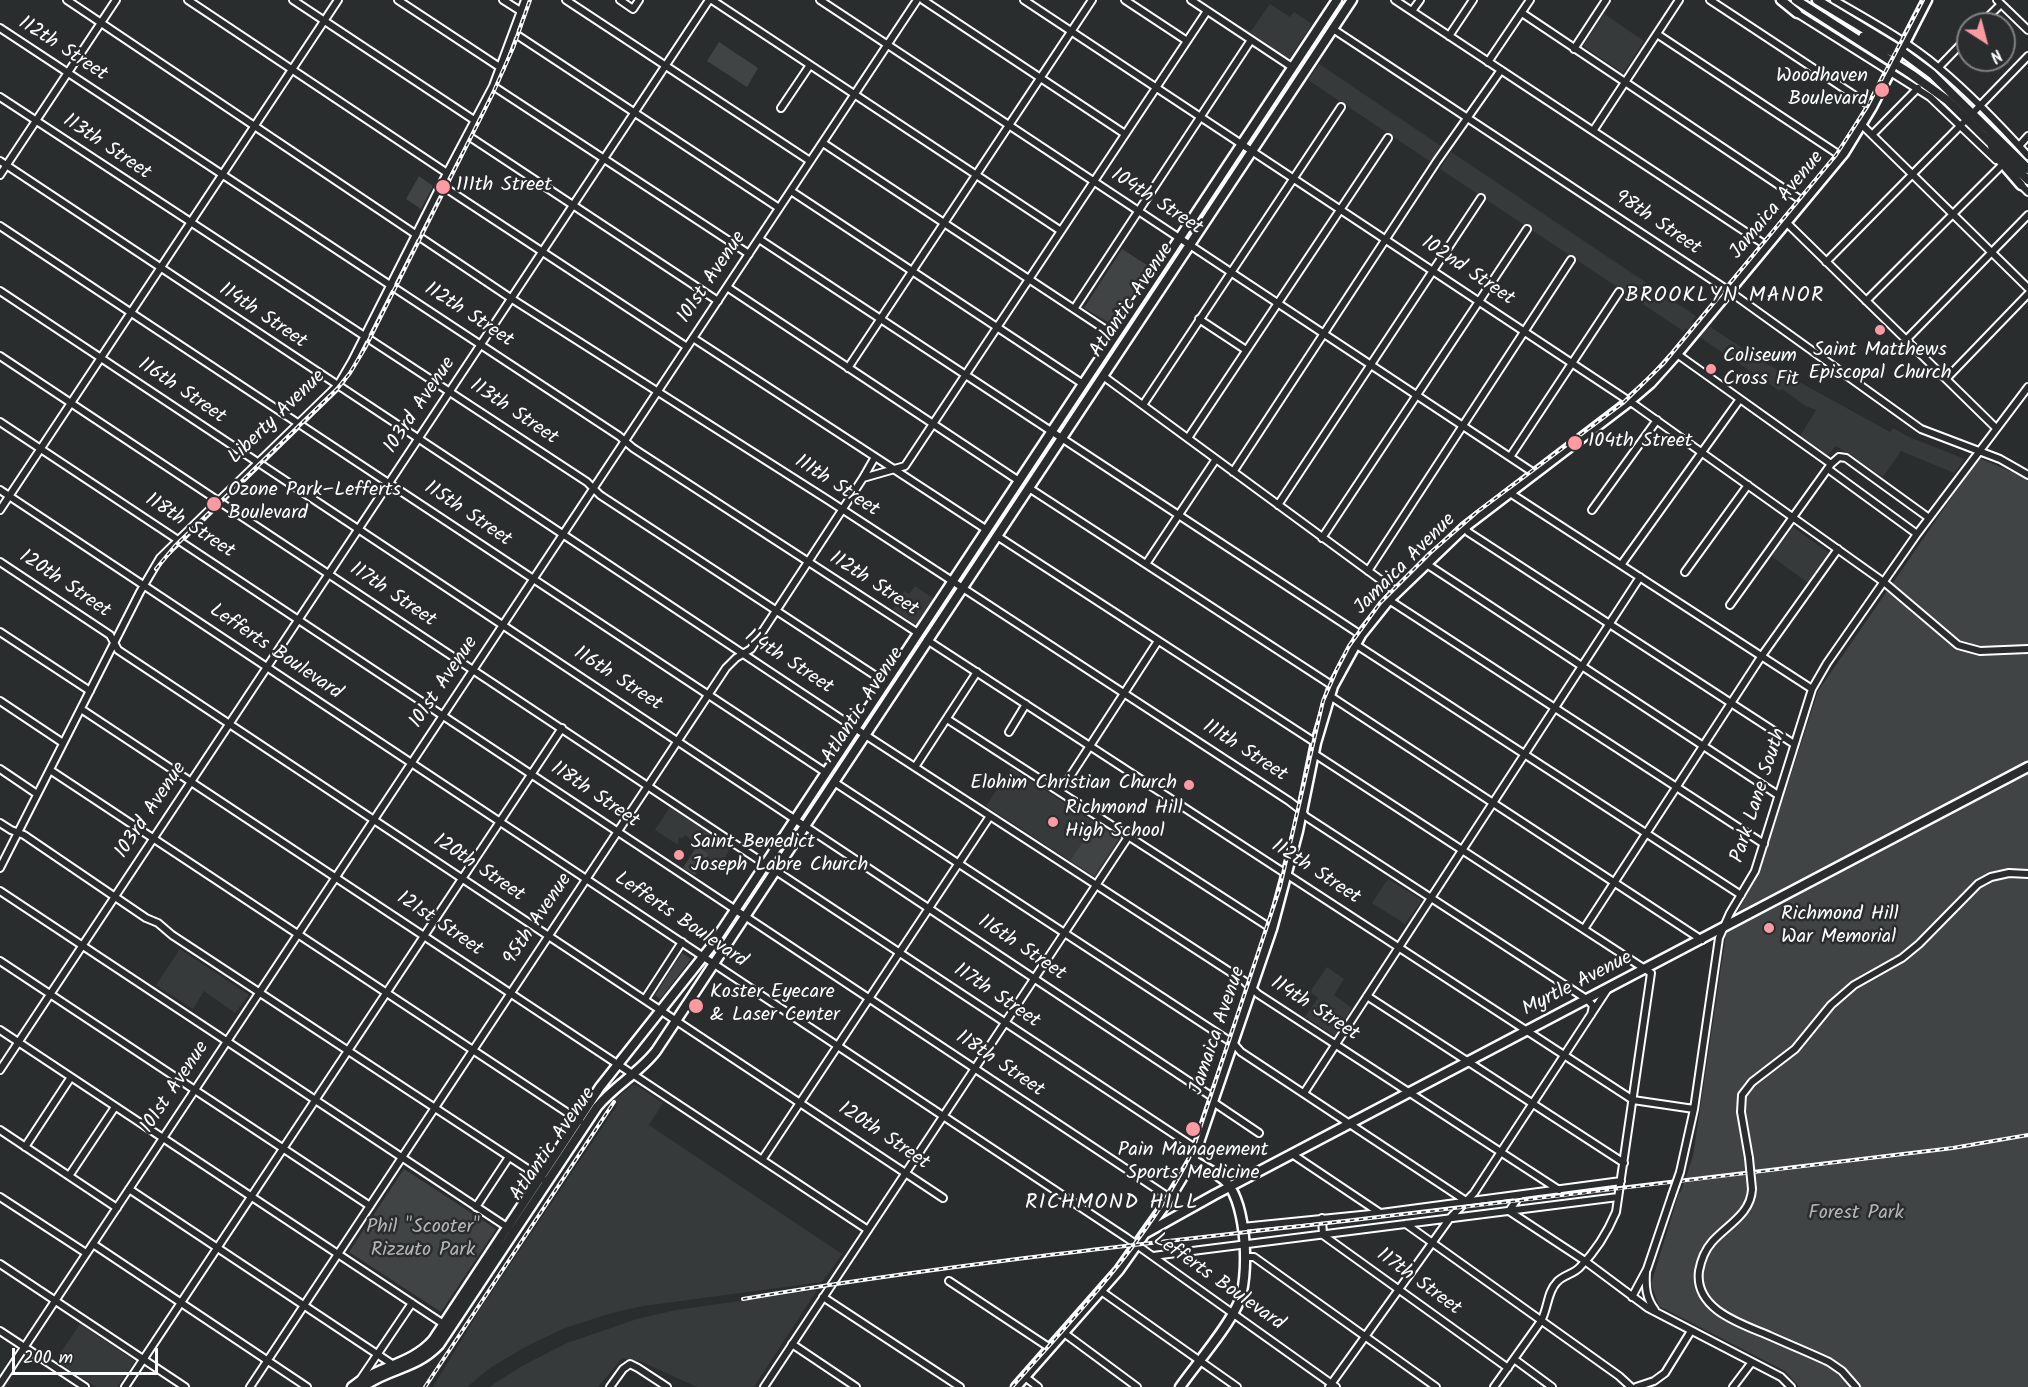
<!DOCTYPE html>
<meta charset="utf-8">
<style>
body{margin:0}
#map{position:relative;width:2028px;height:1387px;overflow:hidden;background:#2a2d2e;font-family:Kalam,sans-serif}
canvas{display:block}
.north{position:absolute;left:1956px;top:12px;width:60px;height:60px;box-sizing:border-box;background:#2a2d2e;border:2px solid #7f8182;border-radius:50%;rotate:144deg;font-size:16px;font-weight:700;line-height:24px;text-align:center;color:#fff}
.north::after{content:'';display:block;margin:auto;width:21px;height:27px;background:#ff9aa2;clip-path:polygon(50% 0,100% 100%,50% 72%,0 100%)}
.scale{position:absolute;left:12px;top:1348px;width:146px;height:27px;box-sizing:border-box;border:3px solid #fff;border-top:0;padding-left:8px;font-size:18px;line-height:21px;white-space:nowrap;color:#fff;-webkit-text-stroke:4px #2a2d2e;paint-order:stroke}
</style>
<div id="map">
<canvas width="2028" height="1387"></canvas>
<div class="north">N</div>
<div class="scale">200 m</div>
</div>
<script>
const g = document.querySelector('canvas').getContext('2d');
g.lineJoin = 'round';
function fillPath(path, color) {
  g.fillStyle = color;
  g.fill(path, 'evenodd');
}
function stroke(path, color, width, dash) {
  g.strokeStyle = color;
  g.lineWidth = width;
  g.lineCap = dash ? 'butt' : 'round';
  g.setLineDash(dash || []);
  g.stroke(path);
}
function write(font, color, halo, rows, align = 'center') {
  g.font = font + ' Kalam,sans-serif';
  g.lineWidth = 5;
  g.setLineDash([]);
  g.textBaseline = 'middle';
  g.strokeStyle = halo;
  g.fillStyle = color;
  for (const [text, x, y, turn = 0] of rows) {
    g.save();
    g.translate(x, y);
    g.rotate((+turn || 0) * Math.PI / 180);
    g.textAlign = isNaN(turn) ? turn : align;
    if (halo) g.strokeText(text, 0, 0);
    g.fillText(text, 0, 0);
    g.restore();
  }
}
fillPath(new Path2D(`
 M1270,4L1290,17L1294,12L1312,24L1287,62L1234,27L1236,24L1251,31Z
 M1604,14L1644,41L1623,73L1583,46Z
 M1319,64L1441,146L1431,162L1308,80Z
 M1451,152L1696,316L1692,321L1704,330L1709,326L1765,363L1890,432L1893,428L1909,437L1965,459L1954,473L1901,451L1883,477L1836,446L1828,455L1800,436L1816,410L1806,406L1782,389L1780,391L1686,328L1683,331L1440,169Z
 M1793,527L1829,553L1808,583L1771,556Z
 M915,586L934,599L916,625L893,609L904,591L909,594Z
 M1011,768L1120,839L1095,877L986,806Z
 M670,807L731,848L720,865L707,857L709,854L685,835L682,838L679,837L678,845L655,830Z
 M1388,879L1422,900L1405,924L1372,903Z
 M180,949L249,995L235,1013L204,991L193,1009L156,985Z
 M1327,967L1344,979L1334,995L1352,1008L1335,1036L1305,1017L1318,998L1310,992Z
 M633,1085H636L663,1103L649,1125L842,1254L822,1282L643,1306L612,1313L565,1328L527,1346L490,1368L467,1387H433L481,1308L616,1107L617,1104L612,1101Z
 M817,1290L754,1387H697L640,1361L622,1358L598,1387H489L522,1366L567,1343L637,1319L676,1310Z
 M80,1324L135,1361L117,1387H96L61,1364L67,1355L61,1352Z`), '#373a3b');
fillPath(new Path2D(`
 M719,42L758,68L747,87L707,61Z
 M419,176L433,186L421,209L406,199Z
 M1122,249L1150,267L1113,325L1084,308Z
 M1979,458L2028,479V1387H1799L1785,1371L1659,1306L1651,1284L1679,1193L1681,1192L1693,1156L1726,934L1760,870L1818,691Z
 M1095,824L1118,839L1094,876L1070,861Z
 M697,846L709,854L695,875L683,868Z
 M682,953L691,959L660,999L655,995Z
 M404,1169L496,1229L441,1312L349,1252Z`), '#414445');
const minor = new Path2D(`
 M67,0L512,299L828,500L1289,801L1302,811L1305,816L1588,1000L1593,1006L1591,1015
 M188,0L447,173
 M293,0L474,120
 M398,0L501,68
 M503,0L522,12
 M566,0L810,161
 M620,0L633,9L639,0
 M712,0L1061,231
 M820,0L1534,473
 M923,0L1125,134
 M1024,0L1635,405L1885,583L1958,645L1980,651L2028,649
 M1125,0L1187,41
 M1191,0L1292,67
 M1395,0L1767,246
 M1710,0L1872,107
 M1834,0C1870,21 1907,41 1939,68C1971,95 2000,125 2028,156
 M1997,0L2028,30
 M1412,11L1420,0
 M1795,12L1930,97L1996,160
 M1522,13L1804,202
 M1981,24L2001,4
 M0,28L619,436L633,448L918,633
 M1333,29L1729,291L1921,429L2000,459L2028,475
 M514,33L779,208
 M1657,34L1841,156
 M1449,36L1473,0
 M1574,49L1606,0
 M1488,62L1530,0
 M1939,67L1968,37
 M493,86L749,254
 M0,97C195,226 392,353 587,482L600,495L885,682
 M781,108L810,65
 M1970,116L2028,56
 M1862,125L2028,288
 M1593,131L1679,0
 M467,135L718,301
 M1872,135L1918,88
 M823,143L1115,336
 M2019,146L2028,136
 M0,161L870,738L1244,981L1258,994L1559,1190
 M0,175L116,0
 M2018,182L2028,192
 M441,185L687,347
 M791,191L1083,384
 M1787,223L1996,428
 M0,226L825,772
 M759,239L1361,635
 M1826,262L1963,123
 M727,287L1019,481
 M0,291L1214,1098
 M1866,301L2001,166
 M1074,309L1251,40
 M1199,319L1246,350
 M693,338L987,530
 M1906,340L2028,215
 M1677,354L1831,464
 M0,356L765,864
 M848,368L1092,0
 M1103,376L1397,592
 M1946,379L2028,294
 M1143,405L1341,107
 M0,422L1170,1198
 M1188,438L1388,138
 M1510,457L1619,292
 M1828,469L1917,534
 M1233,472L1437,161L1501,70
 M863,478L875,457
 M1029,488L1333,686
 M0,490L1127,1238L1336,1387
 M1510,493L1812,689
 M1278,505L1481,198
 M0,510L338,0
 M1592,510L1657,420
 M1465,527L1468,532L1794,744
 M997,536L1316,743
 M1322,538L1527,229
 M0,562L110,635L118,650L943,1198
 M1425,563L1778,795
 M1146,564L1216,459
 M1621,565L1740,399
 M1368,571L1571,260
 M1685,572L1748,485
 M1389,600L1764,844
 M1730,605L1831,464L1839,457L1846,458L1929,518
 M0,632L90,691
 M927,640L1633,1100L1694,1109
 M1355,644L1741,895
 M1330,696L1702,940
 M0,701L63,743
 M81,709L868,1230
 M947,719L1272,929
 M1009,732L1026,704
 M1313,753L1651,973L1616,1212C1608,1231 1595,1252 1580,1267C1574,1274 1563,1275 1557,1282C1547,1292 1548,1309 1541,1321L1494,1387
 M915,767L977,672
 M0,769L37,794
 M50,770L580,1121
 M834,782L1234,1044L1241,1052L1466,1201
 M1060,792L1158,641
 M0,823L11,830L24,835L146,918L158,923L172,935L543,1179
 M0,868L140,592L160,558L338,385L352,361L447,173L493,86L525,0
 M776,871L1198,1150
 M0,891L510,1229
 M1584,929L1761,657L1838,549
 M0,961L370,1206
 M1367,996L1624,1163
 M645,999L682,942
 M0,1030L445,1325
 M0,1070L709,0
 M1304,1093L1640,577
 M1213,1102L1259,1133
 M0,1130L117,1208
 M25,1147L71,1077
 M1292,1154L1380,1213
 M1749,1158L1741,1112L1742,1095L1752,1082L1795,1049L1831,1005L1854,985L1902,958L1919,944L1978,884L1991,877L2009,873L2028,874
 M762,1160L990,816
 M1680,1172L1694,1109L1719,938L1730,913L1755,871L1812,689L1827,663L1917,534L2028,387
 M69,1176L115,1107
 M129,1189L395,1366
 M1752,1189C1751,1214 1727,1225 1712,1242C1705,1250 1701,1260 1699,1271C1694,1310 1742,1324 1770,1336C1790,1345 1810,1353 1829,1362L1842,1371L1856,1387
 M1520,1195L1509,1211L1585,1261L1648,1308L1781,1377L1791,1387
 M0,1197L86,1253
 M476,1207L509,1157
 M1322,1218L1323,1235L1508,1368
 M1406,1224L1619,1376L1631,1387
 M1242,1227L1381,1213L1621,1181
 M93,1244L307,1387
 M1153,1256L1618,1197
 M1244,1257H1254L1436,1387
 M0,1264L185,1387
 M1646,1272C1645,1287 1646,1298 1655,1310
 M949,1281L1050,1348
 M1101,1291L1237,1387
 M823,1297L960,1387
 M1632,1297L1647,1269L1672,1195
 M0,1331L85,1387
 M1064,1333L1137,1387
 M792,1344L856,1387
 M1514,1359L1552,1387
 M1025,1377L1038,1387
 M360,1380L412,1303
 M0,1384L917,0
 M125,1387L562,728
 M250,1387L726,668L736,658L751,649L863,478L905,466L1207,11
 M610,1387L623,1369L630,1364L638,1368L667,1387
 M764,1387L1128,837
 M1329,1387L1450,1218L1474,1193L1607,990
 M1636,1387L1654,1381L1665,1373L1691,1331
 M1733,1387L1752,1362`);
const major = new Path2D(`
 M1781,0L1797,13
 M1796,0L1911,74L1947,100L2028,180
 M1817,0L1901,51L1932,74L2028,169
 M1863,37L1894,53
 M1992,146L1996,156L2021,185
 M1146,1233L1214,1195L2028,767
 M352,1387C377,1366 411,1365 433,1340L600,1087L710,948L1337,0
 M363,1387C388,1368 415,1370 439,1345L597,1107C614,1086 639,1073 656,1051L1352,0
 M1016,1387L1119,1270L1170,1198L1193,1160L1272,929L1298,831L1316,743L1333,686L1361,635L1389,600L1465,527L1630,401L1651,383L1677,354L1844,153L1872,107L1927,0
 M1180,1387C1197,1363 1226,1330 1238,1304C1250,1278 1247,1206 1227,1183C1219,1174 1204,1167 1193,1160`);
stroke(minor, '#fff', 10);
stroke(major, '#fff', 13);
stroke(minor, '#2a2d2e', 6);
stroke(major, '#2a2d2e', 8);
const rail = new Path2D(`
 M156,569L175,546L337,389L350,373L365,348L493,93L513,48L530,0
 M743,1299C942,1265 1144,1244 1345,1221C1547,1198 1750,1173 1953,1148L2028,1135
 M425,1387L614,1102
 M1012,1387C1077,1314 1148,1241 1192,1152L1280,887L1323,701L1337,669L1349,646L1380,603L1430,553L1477,512L1623,403L1664,363L1836,155L1867,107L1923,0`);
stroke(rail, '#fff', 4);
stroke(rail, '#2a2d2e', 1.5, [4.5]);
const minorBridge = new Path2D(`
 M1749,1158L1752,1189
 M1672,1195L1680,1172`);
stroke(minorBridge, '#fff', 10, []);
stroke(minorBridge, '#2a2d2e', 6);
for (const [x, y, r, color] of [
 [1882,90,8,"#ff9aa2"],
 [443,187,8,"#ff9aa2"],
 [1880,330,6,"#ff9aa2"],
 [1711,369,6,"#ff9aa2"],
 [1575,443,8,"#ff9aa2"],
 [214,504,8,"#ff9aa2"],
 [1189,785,6,"#ff9aa2"],
 [1053,822,6,"#ff9aa2"],
 [679,855,6,"#ff9aa2"],
 [1769,928,6,"#ff9aa2"],
 [696,1006,8,"#ff9aa2"],
 [1193,1129,8,"#ff9aa2"]
]) {
  const dot = new Path2D();
  dot.arc(x, y, r, 0, 2 * Math.PI);
  g.fillStyle = color;
  g.fill(dot);
  stroke(dot, '#2a2d2e', 2);
}
write('20px', '#fff', '#2a2d2e', [
 ["112th Street",62,50,33],
 ["113th Street",106,148,34],
 ["104th Street",1156,203,33],
 ["Jamaica Avenue",1778,206,-50],
 ["98th Street",1657,224,34],
 ["102nd Street",1467,272,34],
 ["101st Avenue",713,278,-56],
 ["Atlantic Avenue",1133,301,-56],
 ["112th Street",468,316,33],
 ["114th Street",262,317,34],
 ["116th Street",181,392,34],
 ["103rd Avenue",421,406,-56],
 ["113th Street",513,413,34],
 ["Liberty Avenue",278,418,-44],
 ["111th Street",836,487,33],
 ["115th Street",467,515,34],
 ["118th Street",189,527,33],
 ["Jamaica Avenue",1406,565,-45],
 ["120th Street",64,585,34],
 ["112th Street",873,585,33],
 ["117th Street",392,596,34],
 ["Lefferts Boulevard",275,653,34],
 ["114th Street",788,663,33],
 ["116th Street",617,680,33],
 ["101st Avenue",445,683,-56],
 ["Atlantic Avenue",864,706,-57],
 ["111th Street",1244,752,33],
 ["118th Street",594,796,34],
 ["Park Lane South",1760,796,-72],
 ["103rd Avenue",152,811,-56],
 ["120th Street",478,869,34],
 ["112th Street",1315,873,33],
 ["95th Avenue",539,920,-56],
 ["Lefferts Boulevard",680,921,34],
 ["121st Street",439,925,34],
 ["116th Street",1021,949,34],
 ["Myrtle Avenue",1578,985,-27],
 ["117th Street",996,997,34],
 ["114th Street",1314,1010,33],
 ["Jamaica Avenue",1219,1031,-71],
 ["118th Street",999,1065,34],
 ["101st Avenue",176,1088,-56],
 ["120th Street",883,1137,34],
 ["Atlantic Avenue",554,1145,-55],
 ["Lefferts Boulevard",1218,1283,35],
 ["117th Street",1418,1283,36]
]);
write('20px', '#fff', '#2a2d2e', [
 ["Woodhaven",1868,78,"right"],
 ["Boulevard",1868,101,"right"],
 ["111th Street",456,187],
 ["Saint Matthews",1880,352,"center"],
 ["Episcopal Church",1880,375,"center"],
 ["Coliseum",1723,358],
 ["Cross Fit",1723,381],
 ["104th Street",1588,443],
 ["Ozone Park–Lefferts",228,492],
 ["Boulevard",228,515],
 ["Elohim Christian Church",1177,785,"right"],
 ["Richmond Hill",1065,810],
 ["High School",1065,833],
 ["Saint Benedict",691,844],
 ["Joseph Labre Church",691,867],
 ["Richmond Hill",1781,916],
 ["War Memorial",1781,939],
 ["Koster Eyecare",710,994],
 ["& Laser Center",710,1017],
 ["Pain Management",1193,1152,"center"],
 ["Sports Medicine",1193,1175,"center"]
], 'left');
write('20px', '#b3b4b5', '#2a2d2e', [
 ["Forest Park",1856,1215],
 ["Phil \"Scooter\"",423,1229],
 ["Rizzuto Park",423,1252]
]);
g.letterSpacing = '1.5px';
write('21px', '#fff', '#2a2d2e', [
 ["BROOKLYN MANOR",1725,297],
 ["RICHMOND HILL",1112,1204]
]);
g.letterSpacing = '0px';
</script>
